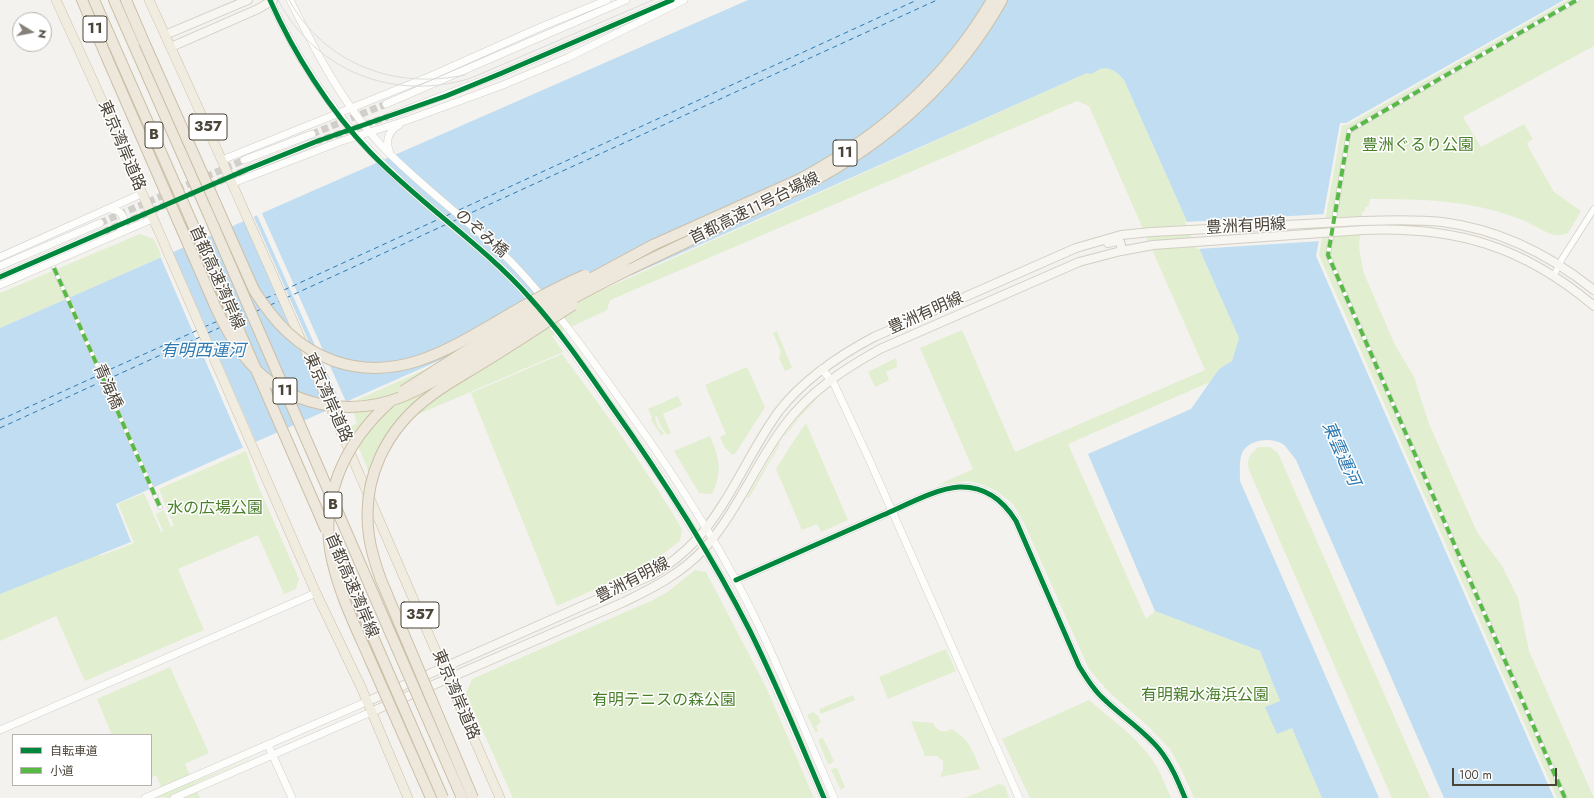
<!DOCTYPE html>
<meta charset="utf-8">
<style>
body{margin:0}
#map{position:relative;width:1594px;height:798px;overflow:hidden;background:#f4f2ee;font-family:Jost,"Noto Sans JP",sans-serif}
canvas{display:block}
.legend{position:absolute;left:12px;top:734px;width:140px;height:52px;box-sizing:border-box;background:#fff;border:1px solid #b7b4b0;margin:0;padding:5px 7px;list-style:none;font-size:12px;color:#4b4439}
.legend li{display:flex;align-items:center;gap:8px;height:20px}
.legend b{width:20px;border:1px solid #b7b4b0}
.north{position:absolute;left:12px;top:12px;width:40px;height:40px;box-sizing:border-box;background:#fff;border:1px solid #b7b4b0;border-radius:50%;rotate:100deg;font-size:11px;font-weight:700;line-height:16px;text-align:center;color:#4b4439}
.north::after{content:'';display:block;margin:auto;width:14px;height:18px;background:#868178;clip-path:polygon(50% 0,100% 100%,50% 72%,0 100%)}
.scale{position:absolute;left:1452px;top:768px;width:105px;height:18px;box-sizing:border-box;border:2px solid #4b4439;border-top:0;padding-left:5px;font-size:12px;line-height:14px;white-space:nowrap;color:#4b4439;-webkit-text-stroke:3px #fff;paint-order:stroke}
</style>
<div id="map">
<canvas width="1594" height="798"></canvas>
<ul class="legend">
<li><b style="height:5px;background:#00873e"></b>自転車道</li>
<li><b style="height:5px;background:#58b947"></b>小道</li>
</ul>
<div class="north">N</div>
<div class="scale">100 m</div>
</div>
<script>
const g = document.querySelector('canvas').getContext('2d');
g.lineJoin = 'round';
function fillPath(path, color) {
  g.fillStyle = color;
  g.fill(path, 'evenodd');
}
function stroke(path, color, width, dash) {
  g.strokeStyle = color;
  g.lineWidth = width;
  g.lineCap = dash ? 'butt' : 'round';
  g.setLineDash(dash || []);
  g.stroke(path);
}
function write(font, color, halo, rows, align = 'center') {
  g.font = font + ' Jost,"Noto Sans JP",sans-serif';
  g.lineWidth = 3;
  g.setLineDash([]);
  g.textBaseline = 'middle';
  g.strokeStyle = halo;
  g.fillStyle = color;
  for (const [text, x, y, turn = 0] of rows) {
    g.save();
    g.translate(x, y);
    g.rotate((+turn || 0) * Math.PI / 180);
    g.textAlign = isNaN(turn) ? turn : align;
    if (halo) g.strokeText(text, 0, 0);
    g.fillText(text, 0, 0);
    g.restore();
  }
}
fillPath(new Path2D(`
 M1567,0H1594V46L1463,117L1481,147L1524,124L1533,139L1527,143L1530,150L1554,192L1581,211L1568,233C1564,234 1559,236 1556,235C1550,235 1528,222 1520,219C1470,200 1423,199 1370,199L1369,206L1365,207V211L1362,212L1359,247L1363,271L1394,343L1414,377L1429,424L1477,532L1502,566L1518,598L1529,651L1594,798H1557L1319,255L1342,125H1347Z
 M1103,68C1113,68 1118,73 1124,80L1239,338L1232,361L1219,369L1210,382L1068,444L1146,619L1155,611L1260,651L1280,701L1265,708L1292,728L1322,798H1194L1183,773L1170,749L1149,727L1109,692L1089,669L1024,523L1013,504L997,491L980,484L968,481L938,485L973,469L920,348L962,330L1015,452L1205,370L1089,106L1077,101L610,300L607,310L552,336L563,352L396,424L370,475L350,427L357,423L350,403L1087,73L1092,74L1097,70Z
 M140,234L154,239L162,257L0,328V293Z
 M777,331L792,368L785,371L779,358L781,352L773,333Z
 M0,332L78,510L100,556L134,543L118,504L144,493L161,532L163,531L156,514L164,510L171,527L174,526L159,489L246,451L257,483L299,579L296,589L284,594L258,535L178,569L204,630L85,681L56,616L0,641Z
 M562,354C604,411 646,468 682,529L680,541L651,563L630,574L557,606L471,393Z
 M896,358L897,367L886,372L889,380L875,387L868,372Z
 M747,367L765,407L735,454L734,453L733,455L725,448L720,437L726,434L705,385Z
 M678,396L682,405L663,414L671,433L667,435L660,425L657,416L655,417L658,427L665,434L661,435L651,420L652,417L648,409Z
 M816,397L817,398L799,418L785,436H784L798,417Z
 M806,423L848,520L821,532L817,524L802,530L776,469L793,442Z
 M710,436C719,458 723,471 712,494L699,493L674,451Z
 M779,443L780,444L749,498L747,497Z
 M1258,447H1270L1278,453L1430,798H1392L1249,470C1246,459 1250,454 1258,447Z
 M695,570L706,572L767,689L814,798H513L466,694L472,679L653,600L666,593Z
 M946,649L956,671L888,699L879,677Z
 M170,667L209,753L185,764L193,782L252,758L194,784L200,798H166L165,797L156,798L164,794L156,775L151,778V735H112L97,699Z
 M853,695L855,700L821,714L819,709Z
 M1089,700C1109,717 1132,734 1148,754C1159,767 1164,783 1171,798H1030L1002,739Z
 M813,712L818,716L821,722L816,726L818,731L816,733L807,715Z
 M911,721L933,723C937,731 943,734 952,729C969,740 973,750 980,769L940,777L943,770V761L937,756H925Z
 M821,738H823L834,761L830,764H828L818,740Z
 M835,768H837L845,787L841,790L831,770Z
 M999,784L1005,786L1009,798H965Z`), '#e1eecf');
fillPath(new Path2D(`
 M748,0H1564L1346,123H1340L1316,256L1554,798H1444L1296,460C1292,455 1288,449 1284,445C1273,436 1248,439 1242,453C1239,461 1240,472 1240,481L1379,798H1322L1292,728L1277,734L1265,707L1280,701L1260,651L1155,611L1088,454L1191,409L1219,369L1232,361L1239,338L1124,80C1115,69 1104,63 1092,74L1087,73L116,504L131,542L0,594V328Z`), '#c0ddf1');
fillPath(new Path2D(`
 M261,211L347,404L342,406L256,213Z
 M1326,214L1321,241L1197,249L1185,222Z
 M253,215L338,408L329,412L244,219Z
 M172,250L257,444L244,450L160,256Z`), '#f4f2ee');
stroke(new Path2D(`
 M459,210L917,0
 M446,216L452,213
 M464,216L937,0
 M452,222L458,219
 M284,290L439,219
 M266,298L276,294
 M286,298L447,224
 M270,305L280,301
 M237,312L245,308
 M255,312L261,309
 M239,319L247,316
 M204,327L218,321
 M208,333L221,327
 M102,373L198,330
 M106,380L200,337
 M0,420L99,375
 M0,428L103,381`), '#2e7ab2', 1, [5, 4]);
stroke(new Path2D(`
 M312,134L386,104
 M315,142L390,116
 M100,223L244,160
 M103,232L248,169`), '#d2cfca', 7, [7, 3.5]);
const pedestrian = new Path2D(`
 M54,268L160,507
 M1565,798L1328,255L1349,131L1577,0`);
const minor = new Path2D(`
 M1554,275L1562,259L1594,209`);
const tertiary = new Path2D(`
 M270,0C302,70 348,134 405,185C449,225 498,259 535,304
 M290,0C315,50 342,103 380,144C417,183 461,215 501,252C516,266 530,282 544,299
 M386,104L626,0
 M390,116L502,73L672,0
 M390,153C385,141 388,131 399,125
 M222,160L431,76L541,27L607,0
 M244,160L312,134
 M248,169L315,142
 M233,183L339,142L408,120L503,85L567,58L684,0
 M109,209C125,210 128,222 119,233
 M0,257L141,194
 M0,266L100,223
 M0,277L103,232
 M0,285L152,219
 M556,313C582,345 605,378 629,412C678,480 723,550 759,626C786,683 809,741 834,798
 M547,319L568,345L663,480L730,592L758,647L824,798
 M822,369L834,384L869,459L1019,798
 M736,580C785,558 834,537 883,515C904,506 937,488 959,487C985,486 1003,500 1016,521L1079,666C1087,679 1095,692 1107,702C1124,718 1144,731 1159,749C1171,764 1178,781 1185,798
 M0,730L316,593
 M268,745L292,798
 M145,798L366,702
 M174,798L371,712`);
const secondary = new Path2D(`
 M165,35L248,0
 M171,47L258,9L273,0
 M1362,221C1389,220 1415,219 1442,222C1498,229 1550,255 1594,290
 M1363,230C1455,226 1523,246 1594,306
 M1108,243L1116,241L1120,242L1121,245V251
 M366,702L652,575C669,565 684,553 697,539C731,501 749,452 779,411C804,379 838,356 874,337L1076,248L1121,235L1151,232
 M371,712L624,602C653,588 682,573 704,549C737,512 755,465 784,426C809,392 844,369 880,349L1079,262L1121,251L1153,245`);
const trunk = new Path2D(`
 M56,0L96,87L316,593L361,687L408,798
 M149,0C271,264 383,532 500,798`);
const motorway = new Path2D(`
 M82,0L107,58
 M94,0L190,218
 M114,0L207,211
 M126,0L144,42
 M653,245L800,179C880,136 946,79 992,0
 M630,269L802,187C885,144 956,82 1002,0`);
stroke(pedestrian, '#d2d0cb', 5.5);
stroke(minor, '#d2d0cb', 7);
stroke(tertiary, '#d2d0cb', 8);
stroke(secondary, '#d3cfc5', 10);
stroke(trunk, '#ccbfa9', 10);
stroke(motorway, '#ccbfa9', 12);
stroke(pedestrian, '#fdfdfc', 4);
stroke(minor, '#fdfdfc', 5.5);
stroke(tertiary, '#fdfdfc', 7);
stroke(secondary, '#f7f6f1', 8);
stroke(trunk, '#f0ece0', 9);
stroke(motorway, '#ede8db', 10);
stroke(new Path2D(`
 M278,0C316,72 395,102 471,78L653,0
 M289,0C325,64 394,90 465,75`), '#dbdbda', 1);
const secondaryBridge = new Path2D(`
 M1151,232L1362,221
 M1153,245L1363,230`);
const motorwayBridge = new Path2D(`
 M144,42L254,290C274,322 298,348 334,361C395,382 445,352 496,322C525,305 554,288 585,275
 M107,58L216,308C225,327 235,346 249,362C288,407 350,418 404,396C441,380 476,355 511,334C550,310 590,289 630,269
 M207,211L462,798
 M190,218L326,530
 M403,391L461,354L562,294L653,245
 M390,402C344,443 317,501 333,564C341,598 357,630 371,662C391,708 411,753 431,798
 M334,547L443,798
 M473,798L381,580C376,566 371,551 369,536C361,479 386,428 432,395C448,383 465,374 481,364C512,345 542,325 573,305`);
stroke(secondaryBridge, '#d3cfc5', 10, []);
stroke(motorwayBridge, '#ccbfa9', 12, []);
stroke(secondaryBridge, '#f7f6f1', 8);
stroke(motorwayBridge, '#ede8db', 10);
stroke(new Path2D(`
 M54,268L160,507
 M1565,798L1328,255L1349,131L1577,0`), '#58b947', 4, [8, 4]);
stroke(new Path2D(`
 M270,0C293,52 330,111 370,152C420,204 482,244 530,298C560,331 585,368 610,404C662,477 710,552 750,631C777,685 800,742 824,798
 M0,277L248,169L315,142L446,96L502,73L672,0
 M736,580C785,558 834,537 883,515C904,506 937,488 959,487C985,486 1003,500 1016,521L1079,666C1087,679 1095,692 1107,702C1124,718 1144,731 1159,749C1171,764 1178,781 1185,798`), '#00873e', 5);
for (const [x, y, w] of [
 [95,29,24],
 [208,127,38],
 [154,135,18],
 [845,153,24],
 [285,391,24],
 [333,505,18],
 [420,615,38]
]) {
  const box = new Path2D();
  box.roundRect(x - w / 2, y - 13, w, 26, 3);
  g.fillStyle = '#fff';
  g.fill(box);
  stroke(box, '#4b4439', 1);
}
write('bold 15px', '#4b4439', null, [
 ["11",95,29],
 ["357",208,127],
 ["B",154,135],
 ["11",845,153],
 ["11",285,391],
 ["B",333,505],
 ["357",420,615]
]);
write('16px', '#4b4439', '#fff', [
 ["東京湾岸道路",121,146,67],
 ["首都高速11号台場線",755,209,-26],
 ["豊洲有明線",1246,227,-3],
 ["のぞみ橋",481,234,41],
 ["首都高速湾岸線",216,278,66],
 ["豊洲有明線",926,314,-24],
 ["青海橋",107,387,66],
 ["東京湾岸道路",327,398,66],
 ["豊洲有明線",633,581,-27],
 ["首都高速湾岸線",351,586,67],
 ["東京湾岸道路",455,695,67]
]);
write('16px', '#4a7f2a', '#fff', [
 ["豊洲ぐるり公園",1418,146],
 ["水の広場公園",215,509],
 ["有明親水海浜公園",1205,696],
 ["有明テニスの森公園",664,701]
]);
write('italic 17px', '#2e7ab2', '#fff', [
 ["有明西運河",203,352],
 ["東雲運河",1340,454,66]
]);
</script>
